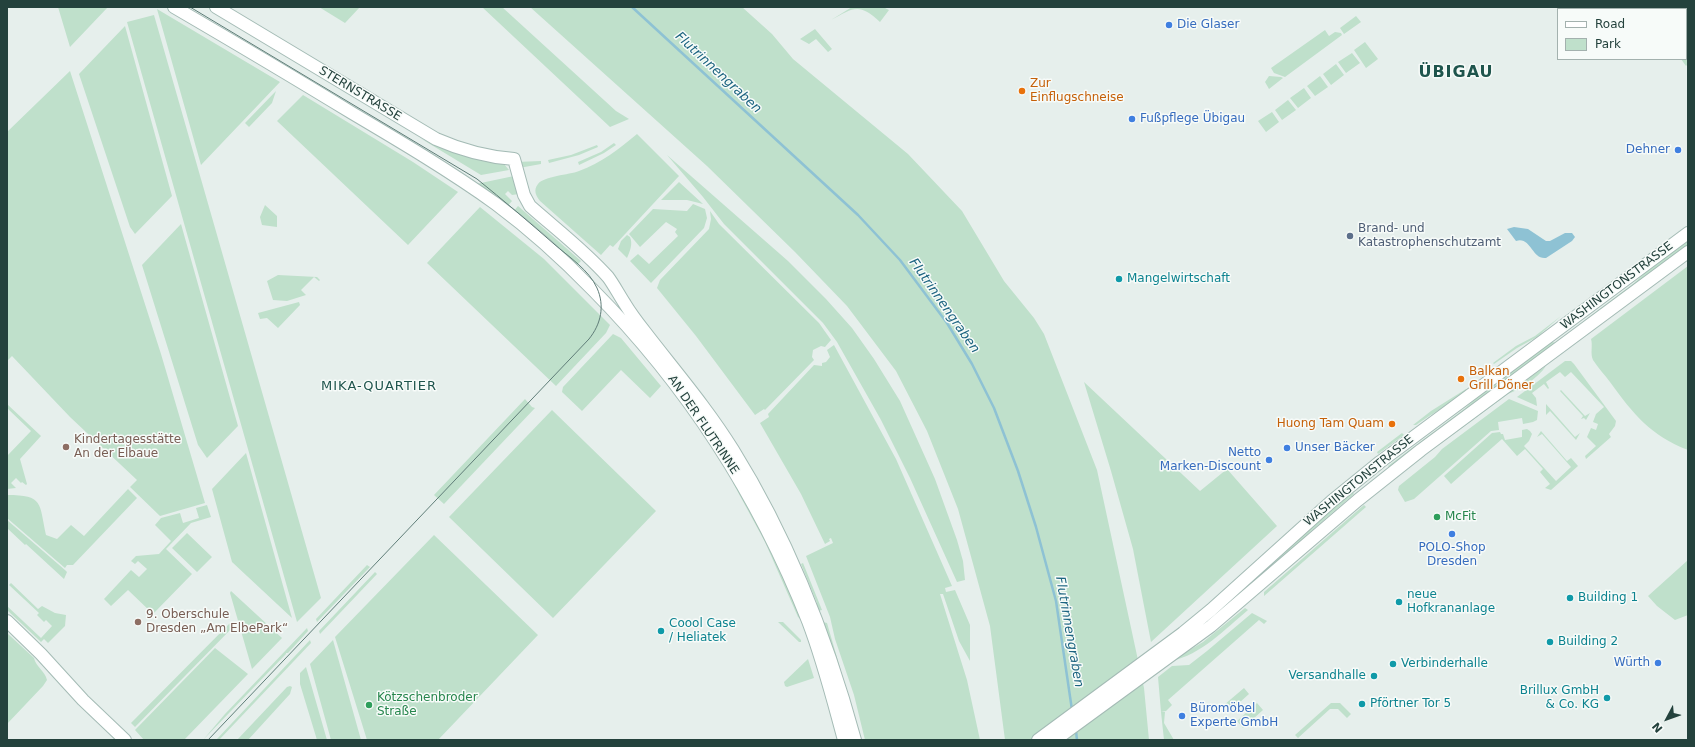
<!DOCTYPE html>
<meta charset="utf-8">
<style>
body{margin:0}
#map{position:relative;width:1695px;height:747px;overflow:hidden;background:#e6efec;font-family:"DejaVu Sans",sans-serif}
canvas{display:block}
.frame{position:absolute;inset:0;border:8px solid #24423d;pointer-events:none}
.legend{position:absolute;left:1557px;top:8px;width:130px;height:52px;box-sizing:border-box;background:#f7fbf9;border:1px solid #a3b1ae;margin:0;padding:5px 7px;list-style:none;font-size:12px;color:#24423d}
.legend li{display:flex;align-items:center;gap:8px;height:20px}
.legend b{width:20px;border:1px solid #a3b1ae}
.north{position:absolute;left:1647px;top:699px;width:40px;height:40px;-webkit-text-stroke:3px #f7fbf9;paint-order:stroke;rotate:229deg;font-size:11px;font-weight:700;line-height:16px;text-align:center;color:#24423d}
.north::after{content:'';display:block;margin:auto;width:14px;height:18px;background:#24423d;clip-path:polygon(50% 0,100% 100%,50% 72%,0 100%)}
</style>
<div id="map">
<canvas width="1695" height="747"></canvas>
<div class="frame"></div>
<ul class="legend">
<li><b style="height:5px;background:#fff"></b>Road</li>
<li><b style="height:11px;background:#bfe0cb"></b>Park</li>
</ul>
<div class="north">N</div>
</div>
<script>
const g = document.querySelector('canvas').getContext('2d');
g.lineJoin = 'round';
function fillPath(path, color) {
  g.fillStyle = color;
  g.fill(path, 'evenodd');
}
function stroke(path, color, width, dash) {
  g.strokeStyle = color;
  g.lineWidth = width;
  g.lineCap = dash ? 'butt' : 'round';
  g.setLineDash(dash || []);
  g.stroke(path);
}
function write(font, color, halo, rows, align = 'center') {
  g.font = font + ' "DejaVu Sans",sans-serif';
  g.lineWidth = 3;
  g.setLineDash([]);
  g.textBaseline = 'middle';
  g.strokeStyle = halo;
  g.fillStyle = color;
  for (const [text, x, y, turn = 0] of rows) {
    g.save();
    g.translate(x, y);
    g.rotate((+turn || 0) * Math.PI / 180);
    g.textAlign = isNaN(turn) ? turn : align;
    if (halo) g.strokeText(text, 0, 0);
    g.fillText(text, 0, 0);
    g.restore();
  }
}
fillPath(new Path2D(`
 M58,7H108L70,47Z
 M319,7H360L345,23Z
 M482,7H502L616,111L629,119L610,127Z
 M530,7H742L772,34L793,59L908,154L962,211L1004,281L1034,318L1044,334L1097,470L1144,688L1149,740H1005L990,626L958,509L927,431L896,371L847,306L795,252L707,166Z
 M852,7H883L889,10L880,22C859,2 853,8 831,20Z
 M157,9L280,82L201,165Z
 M154,15L321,598L297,622L127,22Z
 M1356,16L1361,22L1344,34L1340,28Z
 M125,26L172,196L135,234L130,227L79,74Z
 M815,29L832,49L828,52L816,39L809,44L800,39Z
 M1325,30L1329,36L1335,32L1341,33L1342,35L1285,77L1274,73L1271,68Z
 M1688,38V64L1686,66L1681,59H1686V40Z
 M1365,42L1378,59L1366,68L1354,50Z
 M1352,53L1360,63L1346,73L1338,62Z
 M1336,64L1344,75L1331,85L1323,74Z
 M70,71L161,354L205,503L160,516L130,487L137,480L70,417L12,356L7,361V132Z
 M1269,76L1281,77L1283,78L1269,89L1265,82Z
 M1320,76L1328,87L1315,96L1307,86Z
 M1304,88L1311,98L1298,108L1290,98Z
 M276,91L272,103L249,127L245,123Z
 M303,95L413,162L458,192L408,245L277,121Z
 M1288,100L1296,110L1282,120L1275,110Z
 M1272,112L1279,122L1266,132L1258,121Z
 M637,134L679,176L613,247L610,245L601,255L540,201C536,196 533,190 538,184C544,176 569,175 579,171C601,163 619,149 637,134Z
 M420,138L432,144L436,143L504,164L509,170L481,175Z
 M614,143L616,145L604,153L579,165L578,162L601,152Z
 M597,145L598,147L579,155L549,163L548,160L571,155Z
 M667,155L788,261L826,299L852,328L874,359L900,401L935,479L957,540L963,561L965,580L957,582L910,478L881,420L837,342L823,323L724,224L703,197Z
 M541,161V164L519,168L516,162Z
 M514,176L519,194L512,195L508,191L505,194L512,201L505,209L476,184Z
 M679,182L703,204L687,200H661Z
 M693,204L705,209L707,218L704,228L651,283L630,261L638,254L649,264L678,236L675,232L677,229L666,222L640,247L629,234L653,209L687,211Z
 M265,205L277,216V227L262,225L260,217Z
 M518,206L581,261L576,266L513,212Z
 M480,207L544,259L610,325L606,333L556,386L427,263Z
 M710,211L719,224L819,323L831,340L825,347L821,346L813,350L812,357L814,360L765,410L764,409L755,415L696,336L657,288L660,280L709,229L711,219Z
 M181,224L238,426L207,458L198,445L142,265Z
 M627,235L630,237C633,244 630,251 627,258L618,249L621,241Z
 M1688,238V247L1586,322L1585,320L1634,283L1651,267Z
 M1688,266V450C1650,435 1634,415 1610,382C1605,375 1598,368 1593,360C1590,354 1593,345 1591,339Z
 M278,275L317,277L320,280L319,281L314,277L301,290L306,295L287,301L273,300L267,281Z
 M299,302L300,305L278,328L267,318L260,319L258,313Z
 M1561,316L1537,337L1517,348L1494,364L1493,363L1516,346L1535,336Z
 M613,334L621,338L661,386L650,398L621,370L582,411L562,392L563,387Z
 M1552,342L1557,343L1509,379L1496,381L1547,343Z
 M834,345L896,459L952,586L945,588L946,592L955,590L970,625V661L959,641L943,594H940L967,680L980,740H865L854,695L835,639L830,617L806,556L833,543L831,538L829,539L830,541L825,544L801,494L760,423L769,417L768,414L814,365L822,366V363L826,362L830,357L827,350Z
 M1565,361H1571L1574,364L1616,421L1615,426L1609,434L1611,437L1586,459L1585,456L1596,446L1587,437L1591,428L1596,430L1598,424L1593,422L1596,414L1604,407L1571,372L1565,377L1560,372L1546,382L1549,388L1548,389L1544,384L1532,393L1536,398L1537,406L1517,397Z
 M1546,366C1538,378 1521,389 1508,394L1428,453L1444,437Z
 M1084,382L1200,491L1227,469L1277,526L1151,642L1133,549L1111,471Z
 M1492,384L1501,385L1390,469L1388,466L1464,409Z
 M1466,389L1468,391C1451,403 1433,413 1416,425H1413L1431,411Z
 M1561,390L1585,416L1590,413L1586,420L1584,418L1581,419L1583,416L1560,391Z
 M525,399L532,407L535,408L444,504L434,495Z
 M1509,399L1538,411L1537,420L1533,422L1523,424L1522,418L1498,422L1499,430L1491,431L1414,499L1405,502L1398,490L1399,486L1435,457L1442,449Z
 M7,404L41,436L20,459L27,484L26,485L22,482L21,483L16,478L11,483L16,488L7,489V456L31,431L7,408Z
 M1546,404L1575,437L1580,433L1576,440L1550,411L1546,415Z
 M552,410L656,511L553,618L449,517Z
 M1527,429L1530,431L1532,434L1529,441L1524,446L1556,481L1571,467L1542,434L1537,437L1541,431L1567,461L1571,458L1578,466L1551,490L1545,488L1550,484L1540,472L1543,469L1525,449L1517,456L1502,439L1451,484L1444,476L1492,433L1500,432L1501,434H1503L1505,440L1522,437V430Z
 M1402,433L1404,435L1378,454L1377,452Z
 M246,453L292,618L232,562L212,489Z
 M736,481L767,541L803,621L798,617L765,542L733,483Z
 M128,489L137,498L73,565H67L65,568L7,518V495C44,495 39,503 46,535L57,539L71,525L84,536Z
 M1351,490L1354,494L1310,532L1280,562L1215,618L1185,638Z
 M207,505L211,517L191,523L166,549L192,574L153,614L128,590L111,606L104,599L131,570L139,577L147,569L138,561L135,564L131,561L136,556L159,554L171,541L155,525L161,518L180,513L183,523L199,518L196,508Z
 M1364,505L1366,507L1264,596V592Z
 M7,520L65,570L67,572L64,579L26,544L25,545L7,528Z
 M187,533L212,557L197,572L172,548Z
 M434,535L538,635L438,740H367L335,637Z
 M1688,560V615L1675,620L1657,606L1648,596Z
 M803,563L822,610L818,611L816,605L817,603L801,564Z
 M367,565L370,567L317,622L316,619Z
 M375,572L377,574L320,634L319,631Z
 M11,583L38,609L42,606L55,613L66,615L65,626L48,643L44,639L41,642L7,610V606L41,638L52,626L46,620L44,622L37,615L39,613L9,585Z
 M231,591L282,638L252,669L230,593Z
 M1245,608L1248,610C1225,629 1201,655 1171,661L1203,642Z
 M1252,613L1267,621L1264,624L1259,620L1168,700L1172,705L1166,711L1161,712L1158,677L1172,666L1189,665L1207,651Z
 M231,622L235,625L135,727L131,723Z
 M778,622H783L801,640V642H799Z
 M823,622L827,623L858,730Z
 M307,628L308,631L288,653H286V654L203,740L225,714Z
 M7,633L34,658C36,667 45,671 47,680L43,686L7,724Z
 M310,640L311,643L219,740H216Z
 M333,640L361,740H331L310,664Z
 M215,648L248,674L184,740H144L135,730Z
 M808,659L814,678L787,687L785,686L784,682Z
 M306,667L327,740H317L300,684V673Z
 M290,686L292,687L290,694L248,740H237L287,687Z
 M1244,688L1249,694L1229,712L1224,705Z
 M1257,703L1263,710L1243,728L1237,721Z
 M1331,703H1340L1351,714L1347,718L1338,709H1330L1298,738L1295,735Z
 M1161,712H1165L1164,723L1174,740H1164Z`), '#bfe0cb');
fillPath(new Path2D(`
 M1514,227L1528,229L1546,241H1550L1565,233H1572L1575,237L1572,241L1546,258C1532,260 1531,236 1516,241L1507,229Z`), '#8ec2d4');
stroke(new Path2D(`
 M632,7L858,215L900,260L947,323L972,364L994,408L1018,471L1036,527L1056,601L1072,710
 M1076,731L1077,740`), '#8ec2d4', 2.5);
const secondary = new Path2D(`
 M174,7C234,42 293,77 352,113C401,142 450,171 496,204C531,230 563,259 593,290C687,385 759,497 808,621C823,660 833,700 844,740
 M216,7L436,139C461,150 486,157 514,159L524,195L530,206C556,229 585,251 608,277C614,285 619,295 625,304C631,314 638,323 645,332C675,371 707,408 733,450C789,540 827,638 855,740
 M7,621L41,654L83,700L125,740
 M1038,740L1183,633L1211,610L1332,501L1380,462L1688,233
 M1055,740L1211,626L1358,500L1421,450L1688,252`);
stroke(secondary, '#a4bbb5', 14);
stroke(secondary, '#fff', 12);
stroke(new Path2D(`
 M190,7L477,179C503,200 529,222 554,244C569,257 589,270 597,288C605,306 601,324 589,339L208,740`), '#5f7d78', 1);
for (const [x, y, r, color] of [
 [1169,25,4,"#3f7fe0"],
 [1022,91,4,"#e8710a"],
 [1132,119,4,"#3f7fe0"],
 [1678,150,4,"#3f7fe0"],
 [1350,236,4,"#5c6f8a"],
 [1119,279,4,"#0f9aa8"],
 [1461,379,4,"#e8710a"],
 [1392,424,4,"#e8710a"],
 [66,447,4,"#8d6e63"],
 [1287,448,4,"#3f7fe0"],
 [1269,460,4,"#3f7fe0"],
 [1437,517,4,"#2e9e5b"],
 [1452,534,4,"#3f7fe0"],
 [1570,598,4,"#0f9aa8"],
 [1399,602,4,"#0f9aa8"],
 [138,622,4,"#8d6e63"],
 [661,631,4,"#0f9aa8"],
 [1550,642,4,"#0f9aa8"],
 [1658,663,4,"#3f7fe0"],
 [1393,664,4,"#0f9aa8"],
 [1374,676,4,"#0f9aa8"],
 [1607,698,4,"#0f9aa8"],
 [1362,704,4,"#0f9aa8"],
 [369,705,4,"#2e9e5b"],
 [1182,716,4,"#3f7fe0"]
]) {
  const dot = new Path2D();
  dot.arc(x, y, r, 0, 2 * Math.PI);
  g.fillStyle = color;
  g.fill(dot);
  stroke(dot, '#f7fbf9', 1.5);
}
write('12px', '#366cbe', '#f7fbf9', [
 ["Die Glaser",1177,25],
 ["Fußpflege Übigau",1140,119],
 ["Dehner",1670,150,"right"],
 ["Unser Bäcker",1295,448],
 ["Netto",1261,453,"right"],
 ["Marken-Discount",1261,467,"right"],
 ["POLO-Shop",1452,548,"center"],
 ["Dresden",1452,562,"center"],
 ["Würth",1650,663,"right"],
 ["Büromöbel",1190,709],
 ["Experte GmbH",1190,723]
], 'left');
write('12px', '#c56008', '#f7fbf9', [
 ["Zur",1030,84],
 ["Einflugschneise",1030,98],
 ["Balkan",1469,372],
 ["Grill Döner",1469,386],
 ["Huong Tam Quam",1384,424,"right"]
], 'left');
write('12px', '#24423d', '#f7fbf9', [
 ["STERNSTRASSE",360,94,31],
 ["WASHINGTONSTRASSE",1617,286,-37],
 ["AN DER FLUTRINNE",703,425,56],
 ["WASHINGTONSTRASSE",1359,481,-39]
]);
write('12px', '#4e5e75', '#f7fbf9', [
 ["Brand- und",1358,229],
 ["Katastrophenschutzamt",1358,243]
], 'left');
write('12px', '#0d838f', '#f7fbf9', [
 ["Mangelwirtschaft",1127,279],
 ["neue",1407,595],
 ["Hofkrananlage",1407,609],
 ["Building 1",1578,598],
 ["Coool Case",669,624],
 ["/ Heliatek",669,638],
 ["Building 2",1558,642],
 ["Verbinderhalle",1401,664],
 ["Versandhalle",1366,676,"right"],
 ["Brillux GmbH",1599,691,"right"],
 ["& Co. KG",1599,705,"right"],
 ["Pförtner Tor 5",1370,704]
], 'left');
write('12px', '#785e54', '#f7fbf9', [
 ["Kindertagesstätte",74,440],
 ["An der Elbaue",74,454],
 ["9. Oberschule",146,615],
 ["Dresden „Am ElbePark“",146,629]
], 'left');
write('12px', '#27864d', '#f7fbf9', [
 ["McFit",1445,517],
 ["Kötzschenbroder",377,698],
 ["Straße",377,712]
], 'left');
write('italic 13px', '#1c6480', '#f7fbf9', [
 ["Flutrinnengraben",718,73,43],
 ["Flutrinnengraben",944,306,55],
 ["Flutrinnengraben",1069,632,80]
]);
g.letterSpacing = '1px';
write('13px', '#1f554d', '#f7fbf9', [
 ["MIKA-QUARTIER",379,387]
]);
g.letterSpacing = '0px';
g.letterSpacing = '1px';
write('bold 16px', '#1f554d', '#f7fbf9', [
 ["ÜBIGAU",1456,73]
]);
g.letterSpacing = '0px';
</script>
